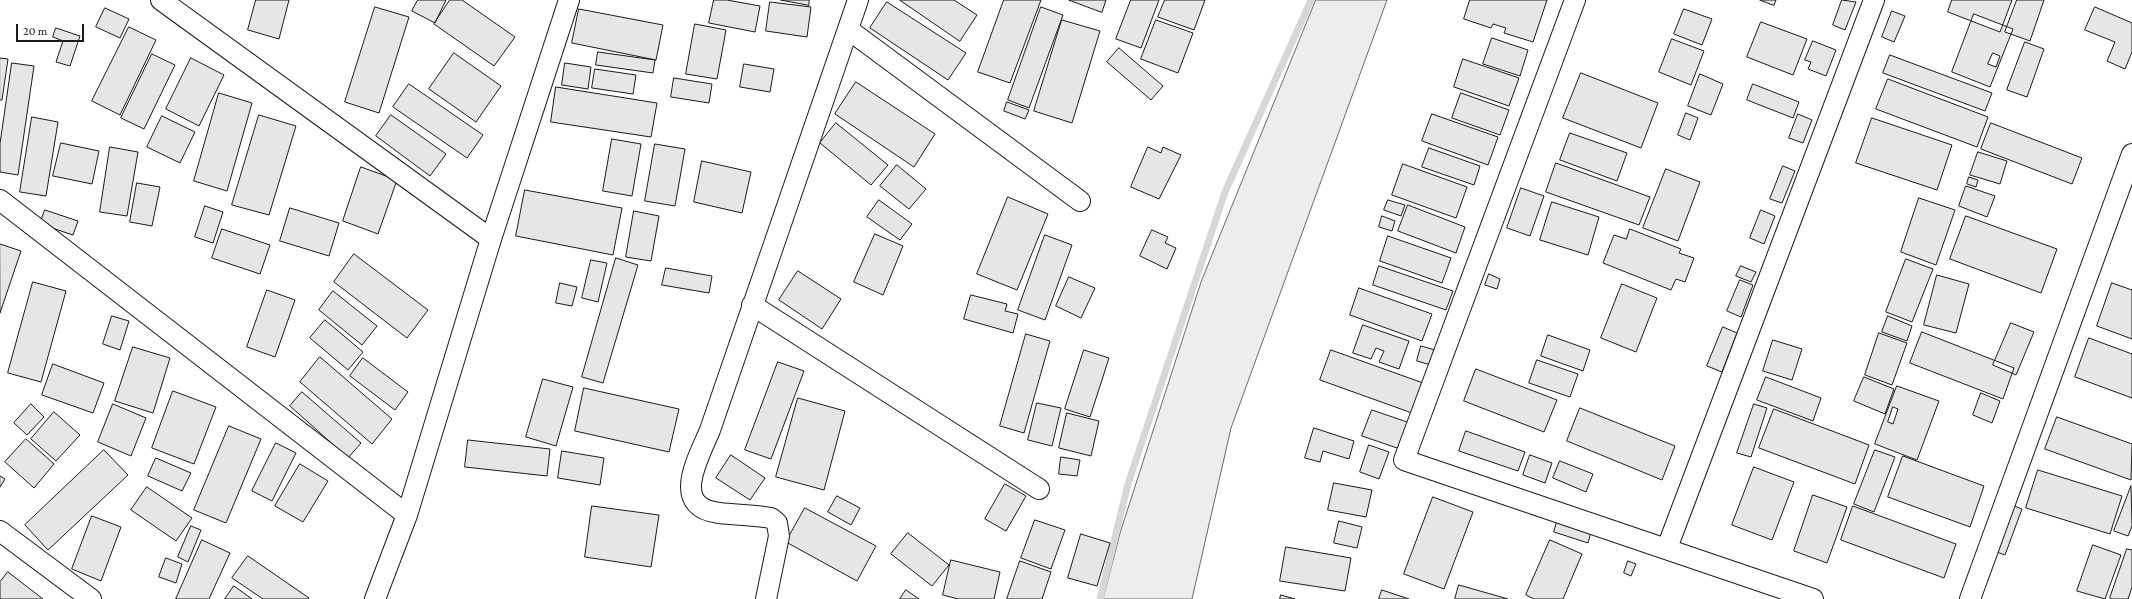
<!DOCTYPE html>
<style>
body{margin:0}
#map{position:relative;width:2132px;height:599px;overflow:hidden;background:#fff;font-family:"Crimson Pro",serif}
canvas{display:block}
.scale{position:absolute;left:16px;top:24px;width:68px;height:18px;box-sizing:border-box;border:2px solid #1a1a1a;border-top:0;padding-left:5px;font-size:12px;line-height:14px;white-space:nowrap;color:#1a1a1a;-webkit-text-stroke:3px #fff;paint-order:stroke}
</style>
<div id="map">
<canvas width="2132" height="599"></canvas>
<div class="scale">20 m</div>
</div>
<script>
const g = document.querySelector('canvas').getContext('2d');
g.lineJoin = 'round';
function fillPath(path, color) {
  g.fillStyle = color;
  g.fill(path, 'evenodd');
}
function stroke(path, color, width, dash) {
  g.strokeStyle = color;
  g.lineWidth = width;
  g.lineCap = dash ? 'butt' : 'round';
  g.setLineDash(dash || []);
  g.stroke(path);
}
const built = new Path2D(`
 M1316,0H1387L1231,428L1192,599H1103L1120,533L1201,282Z`);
fillPath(built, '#ededed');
stroke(built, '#6a6a6a', 1);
stroke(new Path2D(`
 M1100,599L1128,484L1225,192L1311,0`), '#d7d7d7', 7);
const building = new Path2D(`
 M256,0H289L279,39L248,30Z
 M418,0H446L435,23L412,11Z
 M450,0H462L515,37L494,66L434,24Z
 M714,0H727L760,6L755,32L709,23Z
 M781,0H809V5Z
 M900,0H954L977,15L960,41Z
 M1004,0H1041L1010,83L978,72Z
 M1069,0H1106L1102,12Z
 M1131,0H1159L1141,48L1116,39Z
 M1165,0H1205L1194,30L1158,17Z
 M1470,0H1547L1533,42L1504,33L1506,28L1493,24L1491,28L1464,19Z
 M1760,0H1776L1774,5Z
 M1842,0L1856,2L1845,30L1833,25Z
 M1952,0H2012L2000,32L1948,12Z
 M2017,0H2044L2030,41L2005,32Z
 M770,2L811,7L807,37L766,31Z
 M887,2L966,53L948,80L870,28Z
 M375,7L409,17L379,113L345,102Z
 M1041,7L1063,15L1029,108L1008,100Z
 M2095,7L2132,23V52L2125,69L2107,61L2115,42L2085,30Z
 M105,8L129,19L120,38L96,27Z
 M579,9L663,25L656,60L572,43Z
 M1684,9L1712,19L1702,45L1674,34Z
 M1892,11L1905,16L1894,42L1882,37Z
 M1974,14L2013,29L1990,87L1952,72ZM1993,53L2000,56L1996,67L1988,64Z
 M1062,20L1100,31L1072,123L1034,111Z
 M1156,20L1193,33L1178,73L1141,59Z
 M1761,22L1807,39L1793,75L1747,57Z
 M695,24L726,30L717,79L686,74Z
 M129,27L156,40L120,115L92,101Z
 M56,28L80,36L70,66L56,62L63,41L53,37Z
 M1492,38L1528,50L1520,76L1483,64Z
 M1672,39L1704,51L1691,85L1659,72Z
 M1813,41L1836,50L1826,76L1808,69L1811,62L1805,60Z
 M2025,42L2044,49L2027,97L2007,90Z
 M1119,48L1163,86L1151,100L1107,62Z
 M598,52L655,60L653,73L596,65Z
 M454,53L501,86L476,122L429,89Z
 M152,54L175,65L144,129L121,118Z
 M1890,55L1992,93L1985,111L1883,73Z
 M0,58L8,59L2,100H0Z
 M191,58L224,75L199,126L166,109Z
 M1463,59L1519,78L1509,106L1454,87Z
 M12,63L34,66L18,175L0,172V144Z
 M565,63L591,67L588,89L562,85Z
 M744,64L774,69L770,92L740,87Z
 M595,69L636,75L633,94L592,88Z
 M1581,73L1658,103L1641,148L1563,118Z
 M1700,74L1723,84L1711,115L1688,106Z
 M674,78L712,84L709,103L671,97Z
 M1888,79L1988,117L1977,147L1876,109Z
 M856,82L935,134L914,167L835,114Z
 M409,84L483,135L467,158L393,107Z
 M1753,84L1799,102L1793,118L1747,100Z
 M556,87L657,103L651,137L551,122Z
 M219,93L252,103L227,191L194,181Z
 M1461,93L1509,110L1500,135L1452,118Z
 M1007,102L1029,110L1025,119L1004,111Z
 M1686,113L1698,118L1690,140L1678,135Z
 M1432,114L1498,137L1488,165L1422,141Z
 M1798,114L1812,120L1803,143L1789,138Z
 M259,115L296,126L269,215L232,205Z
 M391,115L446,154L430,176L376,136Z
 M162,116L195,132L180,163L147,147Z
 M32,117L58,122L46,196L20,192Z
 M1872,118L1952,145L1937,190L1856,163Z
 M836,123L888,165L871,185L820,143Z
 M1991,123L2082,158L2072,184L1981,149Z
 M1570,133L1627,153L1617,181L1560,160Z
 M612,139L641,144L632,196L603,191Z
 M61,143L99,151L92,184L53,176Z
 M655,144L685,149L675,206L645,201Z
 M110,147L138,152L127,216L100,212Z
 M1148,147L1161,153L1163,147L1181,155L1159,199L1131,187Z
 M1429,148L1480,166L1474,185L1422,167Z
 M1978,152L2007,161L2000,184L1970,175Z
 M702,161L751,172L742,213L694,202Z
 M1556,163L1650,197L1639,225L1546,192Z
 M1403,164L1467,187L1456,218L1392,195Z
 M897,165L926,189L909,209L880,186Z
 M1783,166L1795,171L1782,203L1770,199Z
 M361,167L397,180L378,234L343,221Z
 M1666,169L1700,182L1678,241L1643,228Z
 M1969,177L1978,180L1976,187L1967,184Z
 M137,183L160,187L152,226L130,222Z
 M1966,186L1995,196L1987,217L1959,206Z
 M1521,188L1544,196L1530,236L1507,228Z
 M525,190L622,208L613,255L516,236Z
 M1008,197L1048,214L1017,290L977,274Z
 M1919,198L1955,210L1936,265L1901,252Z
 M879,200L912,224L900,240L867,217Z
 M1388,200L1405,205L1401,216L1384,210Z
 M1552,202L1599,217L1588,255L1540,240Z
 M1408,205L1465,227L1456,253L1398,231Z
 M205,206L223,212L213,243L195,237Z
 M290,208L339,223L329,256L280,241Z
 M45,210L78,221L73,235L40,224Z
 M1761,210L1775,216L1764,244L1750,238Z
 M634,211L659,216L651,261L626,257Z
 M1382,216L1395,221L1392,231L1379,227Z
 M1966,216L2057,249L2041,293L1950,259Z
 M222,229L270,245L260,274L212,258Z
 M1630,229L1681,249L1679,253L1694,258L1685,282L1676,279L1671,290L1603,263L1614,235L1626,239Z
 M1152,230L1168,237L1165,243L1176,248L1167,269L1140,256Z
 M875,234L903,246L883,295L854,282Z
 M1045,235L1072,245L1045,320L1018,310Z
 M1388,236L1451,258L1442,283L1380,261Z
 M0,244L21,251L0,313Z
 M354,254L428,310L407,338L334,282Z
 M616,258L638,265L603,383L582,377Z
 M1906,259L1933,269L1912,322L1886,312Z
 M591,260L607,263L598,302L582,298Z
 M1379,266L1453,291L1446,310L1373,285Z
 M1741,266L1756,272L1751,282L1736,276Z
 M666,268L712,276L709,293L662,285Z
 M798,271L841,299L822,329L779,300Z
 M1489,274L1500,279L1497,289L1485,285Z
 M1937,275L1969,284L1956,333L1924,325Z
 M1069,277L1095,288L1081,318L1056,306Z
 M1740,280L1753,285L1741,317L1727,311Z
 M33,282L66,291L41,382L8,373Z
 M560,283L577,287L572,306L556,303Z
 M2112,283L2132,290V339L2097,326Z
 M1622,284L1657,298L1636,352L1601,338Z
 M1359,288L1432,314L1422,341L1350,315Z
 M267,290L295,300L275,357L247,347Z
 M333,291L377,326L362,345L319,310Z
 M971,295L1007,304L1005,311L1018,314L1013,333L964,319Z
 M112,316L129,321L120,350L103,344Z
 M1888,316L1912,326L1907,341L1882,332Z
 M325,320L363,352L348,370L310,338Z
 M2011,323L2034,332L2016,375L1993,365Z
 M1363,325L1409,341L1399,369L1379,362L1384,351L1376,348L1371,359L1353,353Z
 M1723,327L1737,333L1722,372L1707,366Z
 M1922,332L2014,368L2003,399L1910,363Z
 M1879,333L1907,343L1892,385L1865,375Z
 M1026,334L1050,341L1024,433L1000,426Z
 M1548,335L1590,350L1583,371L1541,356Z
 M2089,338L2132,354V398L2075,377Z
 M1773,340L1802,349L1792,380L1763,371Z
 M1421,346L1435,350L1431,365L1417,361Z
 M133,347L170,358L153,413L115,401Z
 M1084,350L1109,358L1090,417L1065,409Z
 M1331,350L1423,383L1412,413L1320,380Z
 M320,357L392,419L372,444L300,382Z
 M363,358L408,392L395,410L350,376Z
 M1537,360L1578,374L1570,397L1529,383Z
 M778,362L804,371L771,459L745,450Z
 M53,364L104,383L93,413L42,395Z
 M1476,369L1557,400L1544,432L1464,401Z
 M1766,377L1821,398L1813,421L1757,400Z
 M1864,377L1894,389L1885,414L1854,401Z
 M543,379L573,387L556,446L526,437Z
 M1897,386L1939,401L1917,460L1875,444ZM1893,407L1898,409L1893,424L1888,422Z
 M584,388L679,409L669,452L575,431Z
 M173,391L216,407L194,464L152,448Z
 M302,392L361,443L348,458L290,406Z
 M1981,393L2000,401L1992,423L1973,415Z
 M798,398L845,411L824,490L776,477Z
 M1037,403L1061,408L1052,446L1028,440Z
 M31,404L44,417L27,435L14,423Z
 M113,404L146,418L131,456L98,442Z
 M1754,404L1767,408L1751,457L1737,453Z
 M1580,408L1675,446L1662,480L1567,441Z
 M1774,409L1869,445L1855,484L1759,448Z
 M1372,410L1410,423L1400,449L1362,436Z
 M54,412L80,435L56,461L31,439Z
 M1067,413L1099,421L1091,456L1059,448Z
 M2057,417L2132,444L2131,480L2045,449Z
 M229,426L261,439L226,523L194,510Z
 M1314,428L1354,441L1349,459L1323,451L1320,462L1305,458Z
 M1466,431L1525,452L1518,471L1459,451Z
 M26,439L54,464L34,488L5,462Z
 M468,440L550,449L547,476L465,467Z
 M276,443L296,453L272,501L252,491Z
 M1369,445L1389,452L1379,479L1360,472Z
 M104,450L128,475L48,550L25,525Z
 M1875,450L1895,457L1874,512L1854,504Z
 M562,451L604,458L600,485L558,478Z
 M731,455L765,478L750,500L716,478Z
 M1530,455L1552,463L1545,483L1523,475Z
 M1903,456L1984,486L1970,527L1888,497Z
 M1061,457L1080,460L1077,476L1059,474Z
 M156,458L191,473L182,491L148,476Z
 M1560,461L1593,474L1586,492L1553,478Z
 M300,464L328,481L303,522L275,506Z
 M1754,467L1794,482L1772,540L1732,525Z
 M2038,470L2122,496L2110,534L2026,508Z
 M0,476L5,479L0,487Z
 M1334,483L1372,490L1366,517L1328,510Z
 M1005,484L1026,496L1006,531L985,519Z
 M2131,486L2132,526L2128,536L2114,531Z
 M147,487L192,518L176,541L131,510Z
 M1813,495L1847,507L1827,563L1794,551Z
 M837,496L860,508L851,525L828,512Z
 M1433,497L1473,512L1444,589L1404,574Z
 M2009,504L2022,509L2005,555L1991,550Z
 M592,506L659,515L651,567L585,557Z
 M1853,506L1956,544L1944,578L1841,540Z
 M805,508L876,546L857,581L786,542Z
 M92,516L121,527L101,581L72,569Z
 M1035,520L1065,530L1051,569L1021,558Z
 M1339,521L1362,527L1357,548L1334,543Z
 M1557,522L1591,532L1588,543L1554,532Z
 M191,526L201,530L188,562L178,557Z
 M908,533L949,565L932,586L891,554Z
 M1081,534L1110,543L1097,586L1068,578Z
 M202,540L230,553L209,599H176Z
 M1550,540L1582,554L1563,599H1534L1526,595Z
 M2093,545L2121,555L2105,599L2077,591Z
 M1286,547L1351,558L1345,591L1280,581Z
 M2127,549L2132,550V587L2128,599H2112L2110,598Z
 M248,556L309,598L308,599H263L232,578Z
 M166,558L182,564L176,583L159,577Z
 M951,560L1000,572L994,599H958L943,595Z
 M1020,561L1051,572L1042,599H1007Z
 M1628,561L1636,564L1631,576L1624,573Z
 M8,572L43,599H0V582Z
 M1459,585L1508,599H1455Z
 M234,586L252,599H225Z
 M906,590L919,599H900Z
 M1382,590L1409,599H1379Z
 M1281,595L1295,599H1280Z`);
fillPath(building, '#e6e6e6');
stroke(building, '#1a1a1a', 1);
const street = new Path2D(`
 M161,0L491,239
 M1575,0L1404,460L1813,599
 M849,30L1080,201
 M0,200L407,515
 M752,305L1039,489
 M0,531L91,599
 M1667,548L1874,0
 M375,599L407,515L491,239L569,0
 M766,599L779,536L777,523L771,518C754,515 737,515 719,513C669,507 699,457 710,430L858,0
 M1970,599L2132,154`);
stroke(street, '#1a1a1a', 22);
stroke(street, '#fff', 20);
</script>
